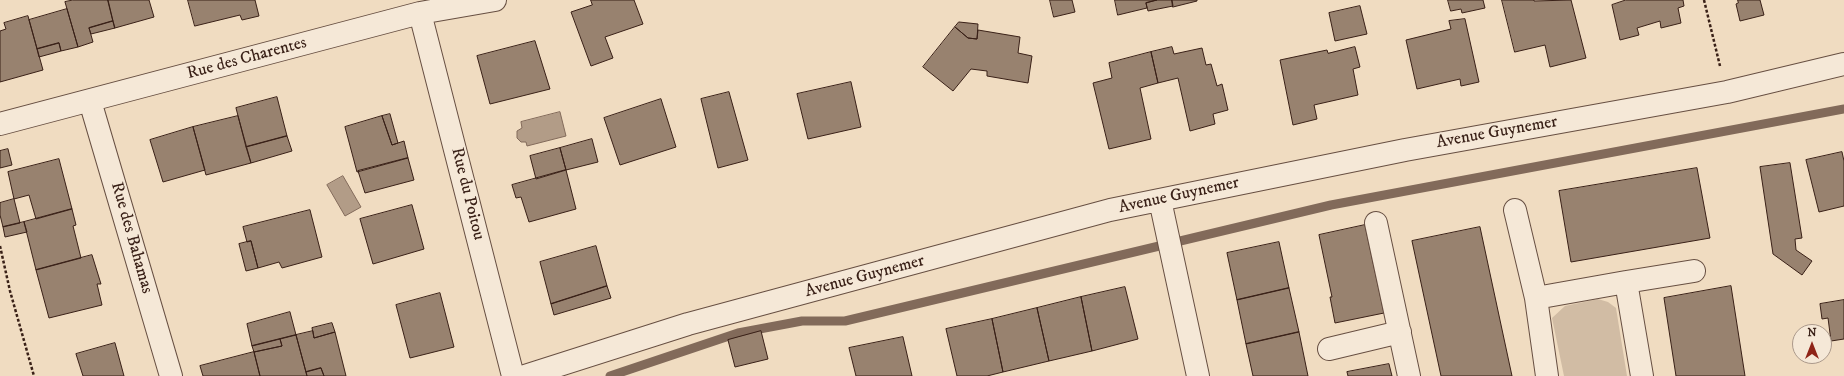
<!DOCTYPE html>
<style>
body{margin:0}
#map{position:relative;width:1844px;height:376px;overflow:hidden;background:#f0dcc1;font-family:"IM FELL DW Pica",serif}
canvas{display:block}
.north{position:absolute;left:1792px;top:324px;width:40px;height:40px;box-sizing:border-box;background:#f5e8d7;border:1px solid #aa988a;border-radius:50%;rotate:0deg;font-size:11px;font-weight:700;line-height:16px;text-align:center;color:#392017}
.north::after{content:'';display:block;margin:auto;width:14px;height:18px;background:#8f2418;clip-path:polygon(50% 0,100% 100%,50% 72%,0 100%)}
</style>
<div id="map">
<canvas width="1844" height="376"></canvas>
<div class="north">N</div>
</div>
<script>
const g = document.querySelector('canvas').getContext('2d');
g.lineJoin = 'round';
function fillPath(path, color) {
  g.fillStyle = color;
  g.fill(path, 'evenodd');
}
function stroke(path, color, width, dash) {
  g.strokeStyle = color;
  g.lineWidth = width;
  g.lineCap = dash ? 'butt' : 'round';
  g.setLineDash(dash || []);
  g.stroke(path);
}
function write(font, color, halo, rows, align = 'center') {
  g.font = font + ' "IM FELL DW Pica",serif';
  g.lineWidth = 3.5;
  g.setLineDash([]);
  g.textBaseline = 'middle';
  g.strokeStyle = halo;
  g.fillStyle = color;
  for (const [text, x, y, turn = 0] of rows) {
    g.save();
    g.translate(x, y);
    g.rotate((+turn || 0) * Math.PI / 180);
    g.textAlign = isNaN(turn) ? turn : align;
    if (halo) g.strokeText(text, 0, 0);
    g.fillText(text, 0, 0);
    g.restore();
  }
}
fillPath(new Path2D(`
 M1598,299L1608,302L1616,308L1627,376H1564L1552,318L1565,306Z`), '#d1bca4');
const water = new Path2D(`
 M560,112L566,136L527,146L526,142H521L517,138V131L522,128L521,122Z
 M343,176L361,207L345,216L327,185Z`);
fillPath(water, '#b29c87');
stroke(water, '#826a5a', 1);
stroke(new Path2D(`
 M610,376L738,333L802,321H845L1331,205L1844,109`), '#826a5a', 9);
const building = new Path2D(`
 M73,0H108L113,21L89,28L93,42L78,47L65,2Z
 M108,0H149L154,17L115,28Z
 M188,0H255L259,16L242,20L240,15L195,26Z
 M591,0H634L643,24L605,37L613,58L591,66L571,12L592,5Z
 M1050,0H1072L1075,12L1054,17Z
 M1115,0H1157L1146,3L1147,8L1118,15Z
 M1157,0H1172L1173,6L1148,11L1146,3Z
 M1172,0H1197V1L1173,7Z
 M1448,0H1483L1485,8L1462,13L1461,9L1451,11Z
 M1502,0H1534V1L1571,0L1586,58L1550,67L1545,45L1515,52Z
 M1626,0H1683L1684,6L1678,8L1681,23L1661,28L1660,21L1637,28L1639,35L1620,40L1612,5Z
 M1738,0H1760L1764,15L1740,21L1736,4L1738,3Z
 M1360,6L1367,34L1335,41L1329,13Z
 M67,9L78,47L61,51L59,43L37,49L29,20Z
 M28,16L43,70L0,82V31L6,29L4,23Z
 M1465,19L1479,82L1461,86L1460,79L1417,89L1406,40L1451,29L1449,21Z
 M113,21L115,28L91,34L89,28Z
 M959,22L978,24L977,39L968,38L955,27Z
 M955,27L968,38L977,39L978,30L1020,37L1018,53L1032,56L1028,83L987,76V71L971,69L953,91L923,67Z
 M535,41L550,89L490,104L477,56Z
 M59,43L61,51L39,57L37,49Z
 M1172,47L1174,54L1202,48L1206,65L1211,64L1217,86L1222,84L1228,110L1213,114L1215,124L1190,131L1178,78L1158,83L1151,52Z
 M1355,47L1360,67L1353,69L1358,95L1314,105L1317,119L1293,125L1280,60L1327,50L1328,53Z
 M1151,52L1158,83L1140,88L1151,139L1109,149L1093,83L1112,78L1109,63Z
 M851,82L861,127L808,139L797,94Z
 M729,92L748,160L718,168L701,99Z
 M277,97L287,136L246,147L236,108Z
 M661,99L676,147L620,165L604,118Z
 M390,114L398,143L392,145L382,116Z
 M238,116L251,163L206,175L193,127Z
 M382,116L392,145L404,141L408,158L357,172L345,127Z
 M193,127L205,170L163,182L150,140Z
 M287,136L292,151L251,163L246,147Z
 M592,139L598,162L566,170L560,148Z
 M560,148L566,170L536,179L530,156Z
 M8,149L12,165L0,168V151Z
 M1842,152L1844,161V206L1819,212L1806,160Z
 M408,158L414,180L365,193L358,171Z
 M59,159L72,209L36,219L29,195L14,199L8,172Z
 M1790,163L1802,238L1795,239L1796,250L1812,261L1802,275L1773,254L1760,167Z
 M1697,168L1710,238L1571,262L1559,191Z
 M566,170L576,209L529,222L521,197L516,198L512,185Z
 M14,199L20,223L3,227L0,215V203Z
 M412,205L424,249L373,264L360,219Z
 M72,209L76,225L73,226L81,258L36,270L24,222Z
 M310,210L322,257L282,268L279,262L258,268L251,241L247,242L243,227Z
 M24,222L27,232L5,237L3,227Z
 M1365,225L1384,313L1335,323L1330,297H1332L1319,235Z
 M1480,227L1512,376H1441L1412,241Z
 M251,241L258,268L246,271L239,244Z
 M1279,242L1289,288L1237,300L1227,253Z
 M596,246L607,286L551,304L540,262Z
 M92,255L101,284H97L102,305L49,318L36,270Z
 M607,286L611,298L554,315L551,304Z
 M1731,286L1745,376H1676L1664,298Z
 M1125,287L1138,339L1092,351L1081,297Z
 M1289,288L1299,332L1246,344L1237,300Z
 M440,293L454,347L410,358L396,305Z
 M1081,297L1092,351L1049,361L1037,308Z
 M1844,300V339L1831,341L1828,318L1822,319L1820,304Z
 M1037,308L1049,361L1003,372L992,319Z
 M290,312L296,335L252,346L247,324Z
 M992,319L1003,372L987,376H957L946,329Z
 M332,323L335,332L314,338L312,328Z
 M313,331L314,338L335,332L346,376H324L321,368L306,372L296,335Z
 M761,331L768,359L735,367L728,340Z
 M1299,332L1308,376H1253L1246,344Z
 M296,335L307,376H260L254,352L282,346L280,339Z
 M903,337L912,376H856L849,348Z
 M280,339L282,346L254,352L252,346Z
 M115,343L124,376H83L76,354Z
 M254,352L260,376H203L200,366Z
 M1389,364L1392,376H1348L1347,372Z
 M321,368L324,376H307L306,372Z`);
fillPath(building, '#98826f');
stroke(building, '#392017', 1);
const minor = new Path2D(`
 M420,13L513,376
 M90,101L171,376
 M0,124L420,13L495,0
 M1160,200L1198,376
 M1515,210L1536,298L1547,376
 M1376,223L1409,376
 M1626,282L1694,271
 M1536,298L1626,282L1642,376
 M1329,349L1400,332
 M525,376L688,324L1110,210L1405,150L1727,92L1844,64`);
stroke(minor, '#674f42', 24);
stroke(new Path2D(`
 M1704,0L1720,66
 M0,246L10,291L34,376`), '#392017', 2.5, [3, 2]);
stroke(minor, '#f5e8d7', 22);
write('17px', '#392017', '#f5e8d7', [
 ["Rue des Charentes",247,59,-15],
 ["Avenue Guynemer",1497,133,-10],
 ["Rue du Poitou",467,194,76],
 ["Avenue Guynemer",1179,196,-12],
 ["Rue des Bahamas",131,238,74],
 ["Avenue Guynemer",865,277,-15]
]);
</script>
